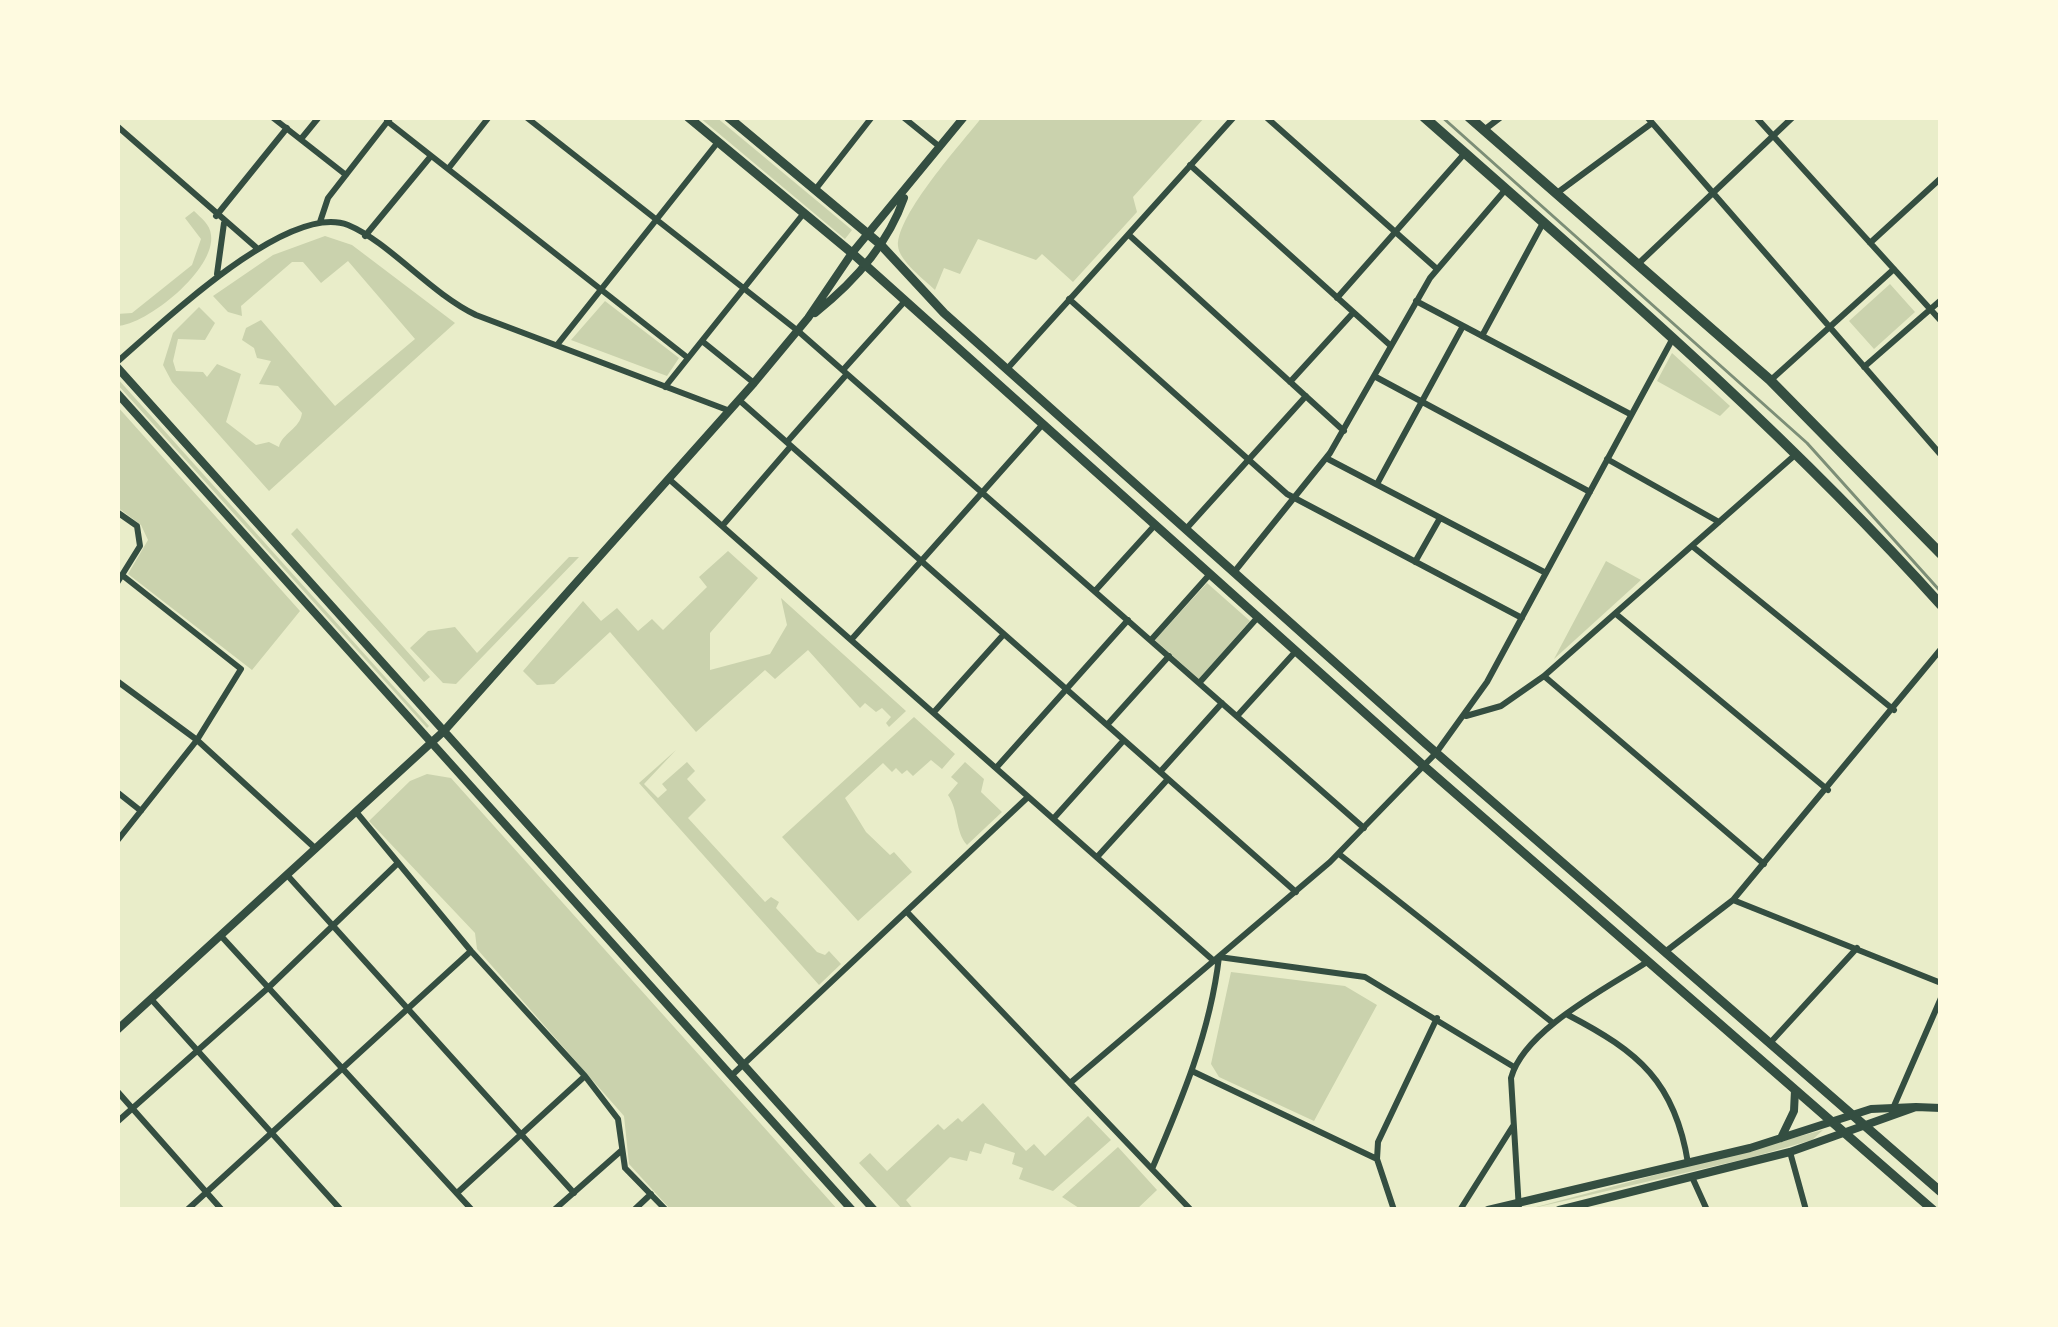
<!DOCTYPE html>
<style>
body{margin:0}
#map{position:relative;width:2058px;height:1327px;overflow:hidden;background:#e9edc9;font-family:Mulish,sans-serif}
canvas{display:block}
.frame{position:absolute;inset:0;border:120px solid #fefae0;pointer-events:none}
</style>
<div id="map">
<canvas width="2058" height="1327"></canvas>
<div class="frame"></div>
</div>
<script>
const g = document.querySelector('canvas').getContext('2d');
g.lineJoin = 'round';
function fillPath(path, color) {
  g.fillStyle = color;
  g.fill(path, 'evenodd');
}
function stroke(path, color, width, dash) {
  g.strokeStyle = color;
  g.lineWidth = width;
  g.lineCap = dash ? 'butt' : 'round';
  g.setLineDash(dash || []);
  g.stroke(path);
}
fillPath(new Path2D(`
 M699,117H716L852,230L845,239Z
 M982,117H1205L1133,197L1137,212L1073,282L1042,254L1036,260L978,239L960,274L944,268L935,290C925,280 899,261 898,246C897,214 962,143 982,117Z
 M194,211C201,218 210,224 211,235C216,269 147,325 117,326V314L132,313L192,265L201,239L185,218Z
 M325,236L352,245L455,323L269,491L172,382L163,365L173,333L199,307L215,323L205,340L178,339L173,361L176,371L203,372L207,377L217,364L241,374L226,422L256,445L269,442L279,447C282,433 300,429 302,413L278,386L259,384L271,361L257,358L254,348L242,340L246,328L261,320L335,406L415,339L348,261L321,283L303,262H292L241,306L242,316L228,312L213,296L273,255Z
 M1890,284L1915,312L1874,349L1849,321Z
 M605,301L679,358L667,376L571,340Z
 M1672,353L1730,406L1720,416L1657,381Z
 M117,378L429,726L427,728L117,384Z
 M117,406L300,611L252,670L128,574L148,540L141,525L117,507Z
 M297,528L430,677L424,682L291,534Z
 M728,551L758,578L710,633V670L770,654L787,625L781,598L906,711L889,727L886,723L891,717L882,708L876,712L865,703L860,708L808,650L775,679L765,670L696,732L610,632L554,684L537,685L523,671L583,601L601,621L617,608L638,631L652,619L663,630L707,587L699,577Z
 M569,557H579L456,684L443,683L410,648L428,631L455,627L477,653Z
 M1606,561L1641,580L1554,659Z
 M1207,583L1250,621L1199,679L1155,640Z
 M914,717L955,754L942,769L931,760L913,776L907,770L902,774L896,768L892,772L883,763L845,798L866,832L890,855L894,852L912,872L858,921L782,837Z
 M676,750L644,784L658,798L667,790L662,784L687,762L695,771L687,779L706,800L688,818L765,902L771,897L779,902L776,908L817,952L825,955L829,951L841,964L819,985L639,783Z
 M965,762L984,779L981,792L1002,812L967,845C955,832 959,811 948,795L958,783L951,777Z
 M427,774L451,778L838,1210H671L629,1164L624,1116L477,949L475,933L369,821L410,781Z
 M1231,972L1345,986L1377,1005L1314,1121L1219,1077L1211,1064Z
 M983,1103L1026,1151L1034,1144L1045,1156L1088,1116L1111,1140L1053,1191L1019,1179L1023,1168L1012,1164L1015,1153L985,1143L981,1154L970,1151L967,1161L950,1157L906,1200L914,1210H903L859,1163L870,1153L887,1171L938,1124L944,1130L958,1118L962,1122Z
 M1823,1130L1812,1140L1749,1158L1525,1210Z
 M1118,1147L1157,1190L1136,1210H1082L1062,1197Z`), '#cad2ad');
stroke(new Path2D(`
 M272,117L346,175
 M526,117L798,331L1364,828
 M903,117L940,147
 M1266,117L1437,269
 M1647,117L1941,455
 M1756,117L1941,321
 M387,121L688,358
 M117,126L258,249
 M1484,130L1501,117
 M301,139L319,117
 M1190,165L1391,346
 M448,169L489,117
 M815,190L872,117
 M1557,193L1652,123
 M216,216L287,128
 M320,222L328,198L391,117
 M1129,235L1344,431
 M365,236L431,156
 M1870,243L1941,178
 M1638,264L1793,117
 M217,274L224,223
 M1337,298L1465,153
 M1069,299L1287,494L1522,618
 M1416,301L1630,414
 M1482,336L1543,223
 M702,341L754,383
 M557,345L718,142
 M117,362C160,325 288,201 348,225C389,242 430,293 476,315L730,411
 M1864,367L1941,300
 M1007,369L1234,117
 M843,370L905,301
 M1374,376L1590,492
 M1772,379L1894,269
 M1290,382L1352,314
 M665,387L804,213
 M739,400L1296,892
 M787,442L847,374
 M1326,458L1546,573
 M1607,459L1719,522
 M670,480L1214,961
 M1377,484L1463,326
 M117,512L137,526L140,546L117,583
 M723,525L791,446
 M1186,529L1306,396
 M1692,546L1894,710
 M1415,562L1440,518
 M1235,571L1330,453L1430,278L1506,189
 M1095,591L1155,525
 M1616,614L1828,790
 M851,640L1043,424
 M1151,640L1210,574
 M1544,676L1764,864
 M117,681L197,740L316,849
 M1200,682L1258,617
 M934,712L1004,634
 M1238,715L1296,651
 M1466,716L1501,706L1544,676L1795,455
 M1107,725L1169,656
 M996,768L1128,620
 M1160,772L1222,703
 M117,792L141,811
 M357,813L471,951L585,1076L618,1119L625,1168L666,1210
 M1054,818L1124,740
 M117,841L197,740L241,669L122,575
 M1339,854L1553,1023
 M1098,856L1168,779
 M288,876L574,1193
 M1733,900L1941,983
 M907,912L1191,1210
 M222,937L472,1210
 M1665,952L1733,900L1941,649
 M151,999L341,1210
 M1568,1015C1639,1052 1675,1082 1688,1163
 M1770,1043L1857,948
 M1194,1072L1377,1159L1394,1210
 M731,1076L1028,797
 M1070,1083L1330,862L1436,753L1487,682L1673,338
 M117,1091L222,1210
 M1894,1106L1941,998
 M117,1122L268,988L398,863
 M1790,1152L1806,1210
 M1377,1159L1378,1142L1437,1018
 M1152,1169C1182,1099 1210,1033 1219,957L1365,977L1514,1067
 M1692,1177L1707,1210
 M457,1193L585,1076
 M187,1210L471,951
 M554,1210L622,1150
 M634,1210L651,1194
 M1460,1210L1513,1126
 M1519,1210L1511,1078C1524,1030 1607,988 1647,962`), '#344e41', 6);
stroke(new Path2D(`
 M815,313C853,283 888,244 904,198
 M117,367L874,1210
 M117,393L852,1210
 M117,1030L444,731L754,383L808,318L852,253L964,117
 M1916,1107L1941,1108
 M1781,1138L1794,1111L1795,1090
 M1488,1210L1750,1148L1871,1109L1916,1107L1790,1152L1559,1210`), '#344e41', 8);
stroke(new Path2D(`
 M688,117L852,253L1424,766L1933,1210
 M728,117L880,244L944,313L1426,744L1941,1192`), '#344e41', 9);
stroke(new Path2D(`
 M1424,117C1602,274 1782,428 1941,605
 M1469,117L1770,380L1941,554`), '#344e41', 10);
stroke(new Path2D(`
 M1442,117L1807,443L1941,592`), '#7c8e77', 3);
</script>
